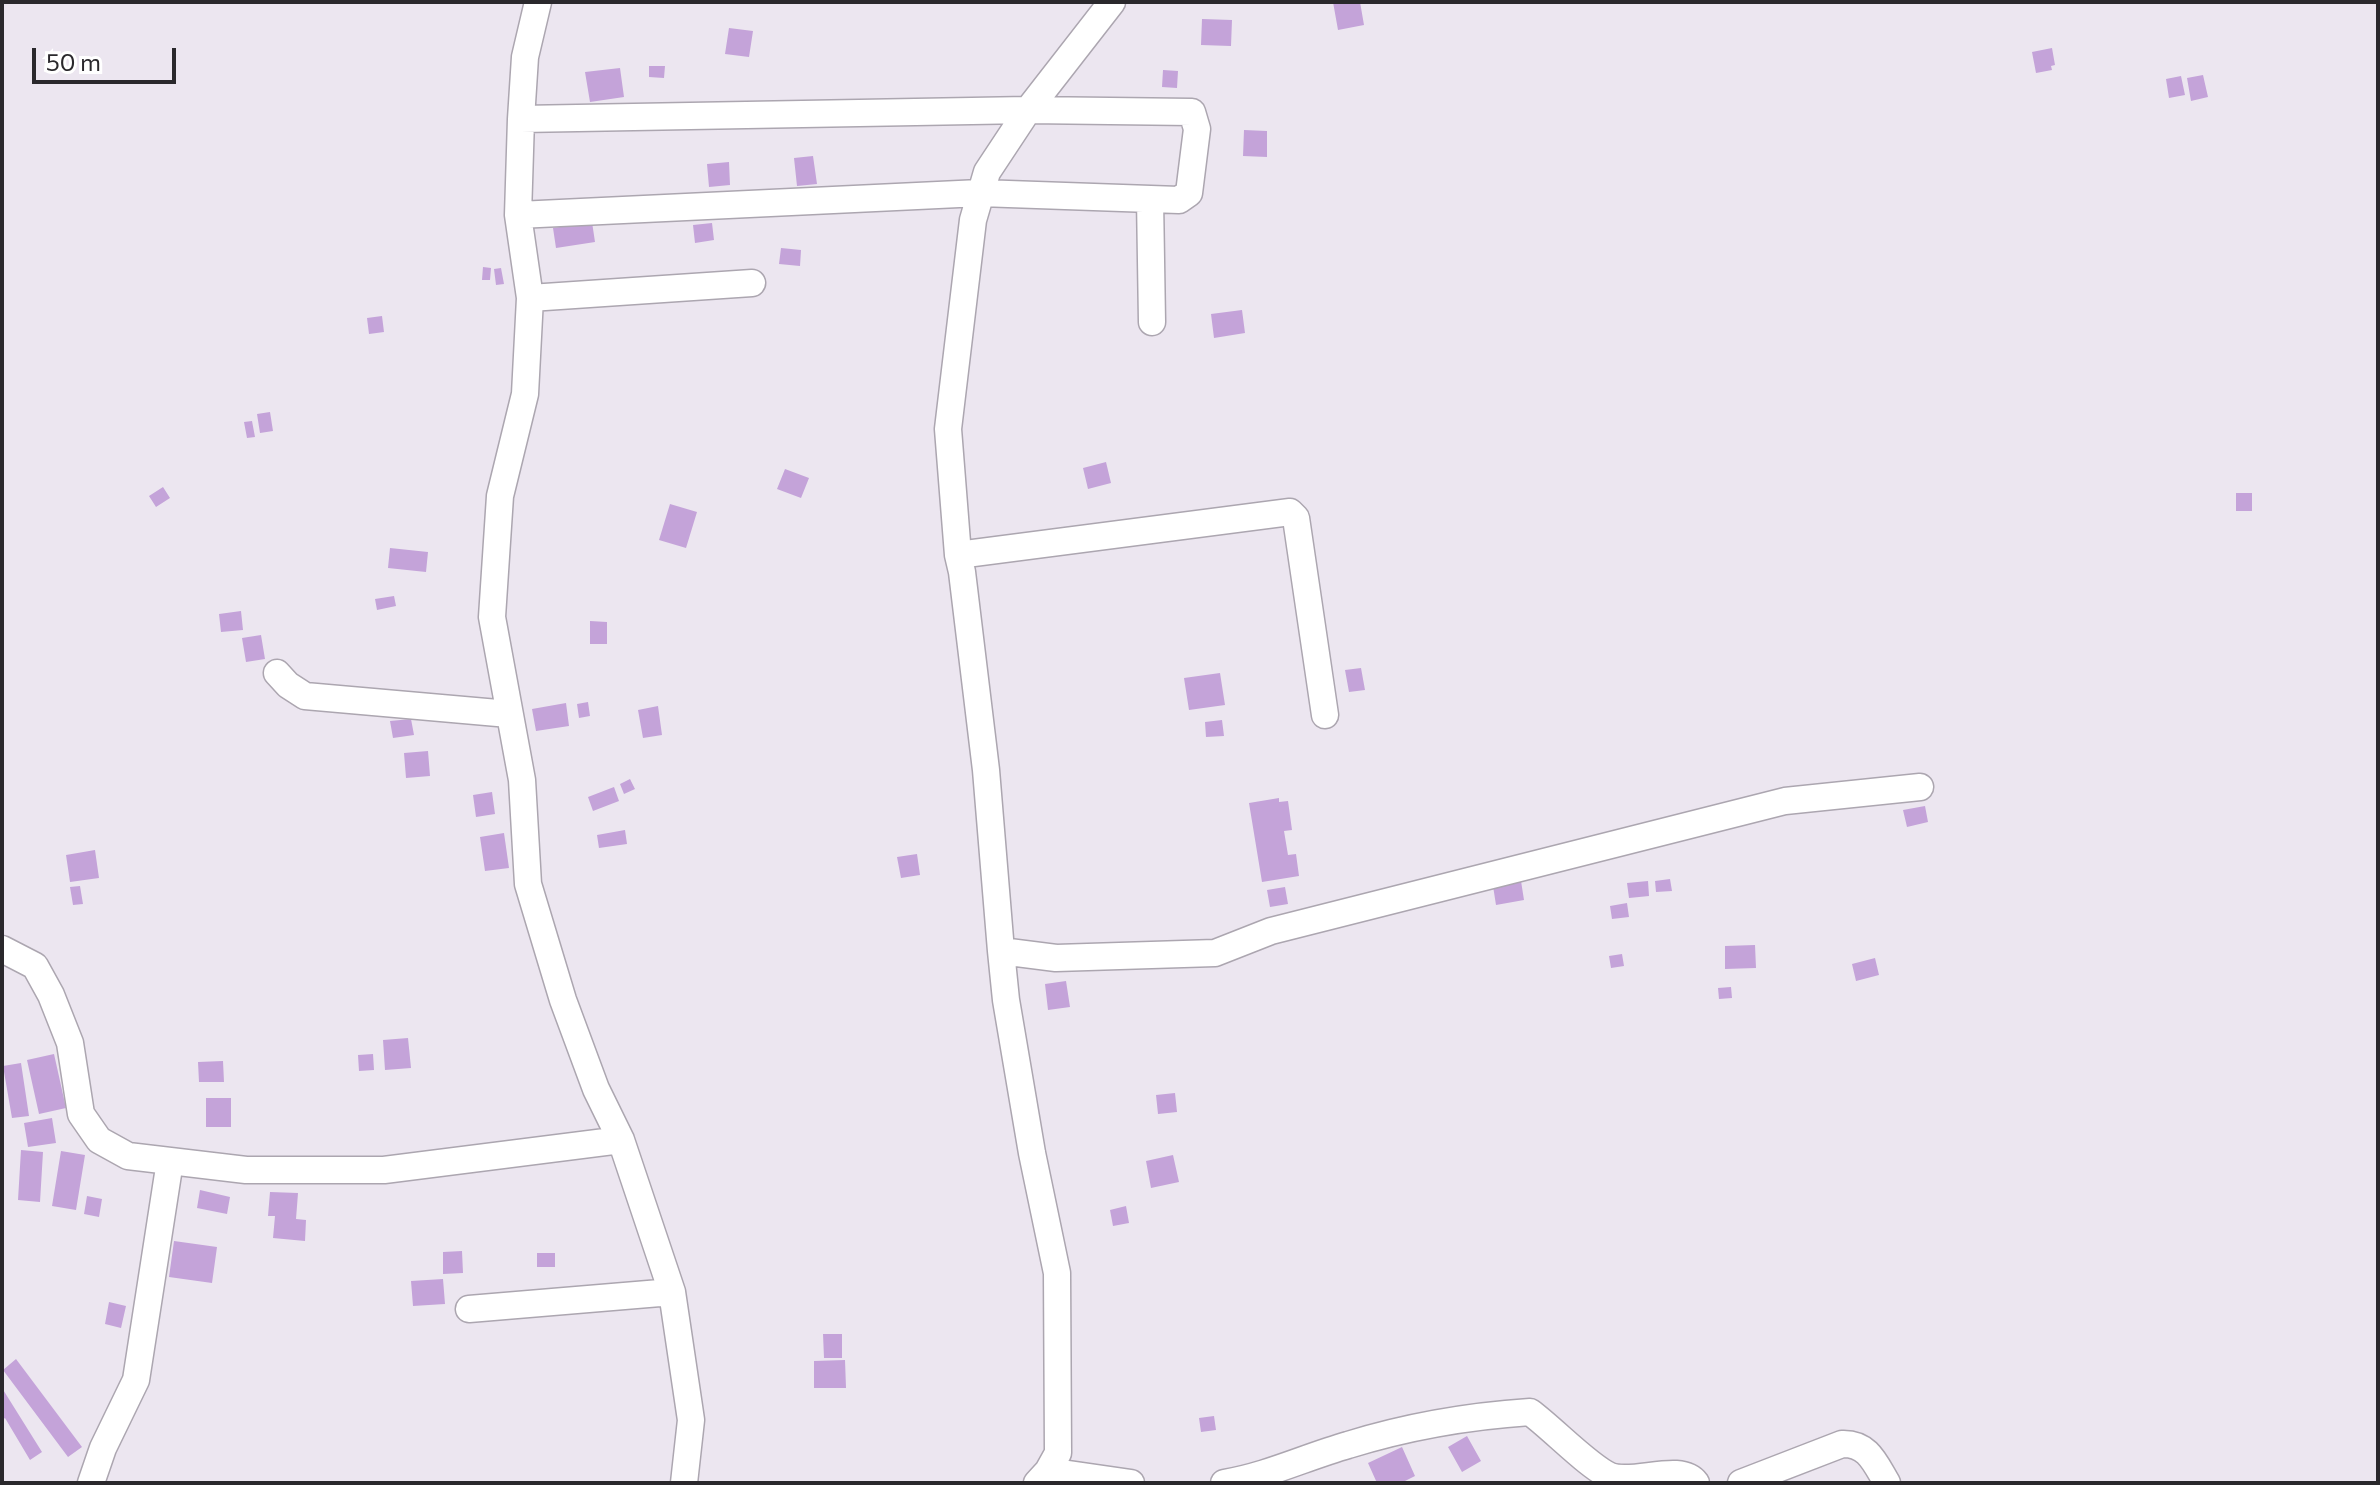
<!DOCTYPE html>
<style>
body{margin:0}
#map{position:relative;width:2380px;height:1485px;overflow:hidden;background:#ece6f0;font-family:Commissioner,sans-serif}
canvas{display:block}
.frame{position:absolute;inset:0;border:4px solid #2a282c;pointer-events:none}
.scale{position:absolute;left:32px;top:48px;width:144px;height:36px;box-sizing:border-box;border:4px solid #2a282c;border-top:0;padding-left:10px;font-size:24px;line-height:28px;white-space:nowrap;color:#2a282c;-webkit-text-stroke:6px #fff;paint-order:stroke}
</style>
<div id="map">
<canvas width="2380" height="1485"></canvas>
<div class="frame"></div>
<div class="scale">50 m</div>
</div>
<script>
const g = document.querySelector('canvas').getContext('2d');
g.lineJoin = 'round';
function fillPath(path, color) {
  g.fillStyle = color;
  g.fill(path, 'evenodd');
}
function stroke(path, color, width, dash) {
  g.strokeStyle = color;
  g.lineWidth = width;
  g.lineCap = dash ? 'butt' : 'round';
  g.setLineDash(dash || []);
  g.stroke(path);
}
fillPath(new Path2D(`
 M1333,2H1360L1364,25L1338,30Z
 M1202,19L1232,20L1231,46L1201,45Z
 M729,28L753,31L749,57L725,54Z
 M2052,48L2055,65L2051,66L2052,70L2036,73L2032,52Z
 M649,66H665L664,78L649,77Z
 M620,68L624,97L590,102L585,72Z
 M1163,70L1178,71L1177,88L1162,87Z
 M2203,75L2208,97L2191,101L2187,78Z
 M2181,76L2185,95L2169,98L2166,79Z
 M1244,130L1267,131V157L1243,156Z
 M813,156L817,184L797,186L794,158Z
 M729,162L730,185L709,187L707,164Z
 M592,222L595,242L556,248L553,228Z
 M712,223L714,240L695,243L693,225Z
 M781,248L801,250L800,266L779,264Z
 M483,267L491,268L490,280H482Z
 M501,268L504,284L496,285L494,269Z
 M1242,310L1245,333L1214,338L1211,314Z
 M382,316L384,332L369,334L367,318Z
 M270,412L273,431L260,433L257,414Z
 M252,421L255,437L247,438L244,422Z
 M1106,462L1111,483L1088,489L1083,468Z
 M785,469L809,478L801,498L777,489Z
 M163,487L170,498L156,507L149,496Z
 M2236,493H2252V511H2236Z
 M670,504L697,512L686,548L659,540Z
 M390,548L428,552L426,572L388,568Z
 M394,596L396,606L377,610L375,599Z
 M241,611L243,630L221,632L219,614Z
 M590,621L607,622V644H590Z
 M261,635L265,659L246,662L242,638Z
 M1361,668L1365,690L1349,692L1345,670Z
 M1220,673L1225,705L1189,710L1184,678Z
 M588,702L590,716L579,718L577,704Z
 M566,703L569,726L536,731L532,709Z
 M658,706L662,735L643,738L638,710Z
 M411,719L414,735L393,738L390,721Z
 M1222,720L1224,736L1206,737L1205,722Z
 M428,751L430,776L406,778L404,753Z
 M630,779L635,789L624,794L620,784Z
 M614,787L619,801L593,811L588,797Z
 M492,792L495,814L476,817L473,795Z
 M1279,798V802L1288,801L1292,830L1284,831L1288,855L1296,854L1299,876L1262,882L1249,803Z
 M1925,806L1928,822L1907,827L1903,810Z
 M625,830L627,844L599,848L597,835Z
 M504,833L509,868L485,871L480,837Z
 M95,850L99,878L70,882L66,855Z
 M917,854L920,875L901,878L897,857Z
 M1670,879L1672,891L1656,892L1655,881Z
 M1521,881L1524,900L1496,905L1493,886Z
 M1648,881L1649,896L1629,898L1627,883Z
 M80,886L83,904L73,905L70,887Z
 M1285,887L1288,904L1270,907L1267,890Z
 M1627,903L1629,917L1612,919L1610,906Z
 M1755,945L1756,968L1725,969V946Z
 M1622,954L1624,966L1611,968L1609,956Z
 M1875,958L1879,975L1856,981L1852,964Z
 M1066,981L1070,1007L1048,1010L1045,984Z
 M1731,987L1732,998L1719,999L1718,988Z
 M408,1038L411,1068L385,1070L383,1040Z
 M54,1054L66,1108L39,1114L27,1060Z
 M373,1054L374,1070L359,1071L358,1055Z
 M223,1061L224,1082H199L198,1062Z
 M21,1063L29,1116L12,1118L3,1066Z
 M1175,1093L1177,1112L1158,1114L1156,1095Z
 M206,1098H231V1127H206Z
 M52,1118L56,1143L28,1147L24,1123Z
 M21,1150L43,1152L40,1202L18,1200Z
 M61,1151L85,1155L76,1210L52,1206Z
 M1173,1155L1179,1182L1151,1188L1146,1161Z
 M200,1190L230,1197L227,1214L197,1208Z
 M270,1192L298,1193L296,1219L306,1220L305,1241L273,1238L275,1216H268Z
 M87,1196L102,1199L99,1217L84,1214Z
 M1126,1206L1129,1223L1113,1226L1110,1210Z
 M174,1241L217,1247L212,1283L169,1277Z
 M462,1251L463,1273L443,1274V1252Z
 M537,1253H555V1267H537Z
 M443,1279L445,1304L413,1306L411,1281Z
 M109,1302L126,1306L121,1328L105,1324Z
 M823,1334H842V1358H824Z
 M16,1359L82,1447L68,1457L3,1370Z
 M845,1360L846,1388H814V1361Z
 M2,1388L42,1452L30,1460L5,1418L2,1420Z
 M1214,1416L1216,1430L1201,1432L1199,1418Z
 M1467,1436L1481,1461L1462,1472L1448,1447Z
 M1402,1447L1415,1476L1401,1483H1377L1368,1463Z`), '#c4a3d9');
const minor = new Path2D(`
 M538,2L525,57L521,119L518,215L530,298L525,394L500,496L492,617L522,780L528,884L563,1000L596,1089L621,1140L672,1292L691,1420L684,1483
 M1150,199L1152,322
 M518,215L980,193L1179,200L1189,193L1197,129L1192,112L1028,110L521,119
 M530,298L752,283
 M958,555L1290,512L1296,518L1325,715
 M277,673L288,685L305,696L509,714
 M2,949L35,966L51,995L70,1043L81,1114L99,1140L128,1156L246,1170H384L621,1140
 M1001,951L986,770L962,572L958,555L948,429L973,220L987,172L1028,110L1112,2
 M469,1309L672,1292
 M1048,1471L1131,1483
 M91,1483L103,1448L136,1380L170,1161
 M1037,1483L1048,1471L1058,1453L1057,1273L1032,1153L1006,1000L1001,951L1056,958L1215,953L1271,931L1785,801L1920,787
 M1224,1483C1267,1476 1306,1457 1348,1445C1406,1427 1470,1416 1530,1412C1552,1428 1589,1467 1610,1476C1634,1485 1681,1462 1696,1483
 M1741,1483L1842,1444C1868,1443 1875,1463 1887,1483`);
stroke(minor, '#aca6b0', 29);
stroke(minor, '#fff', 26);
</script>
